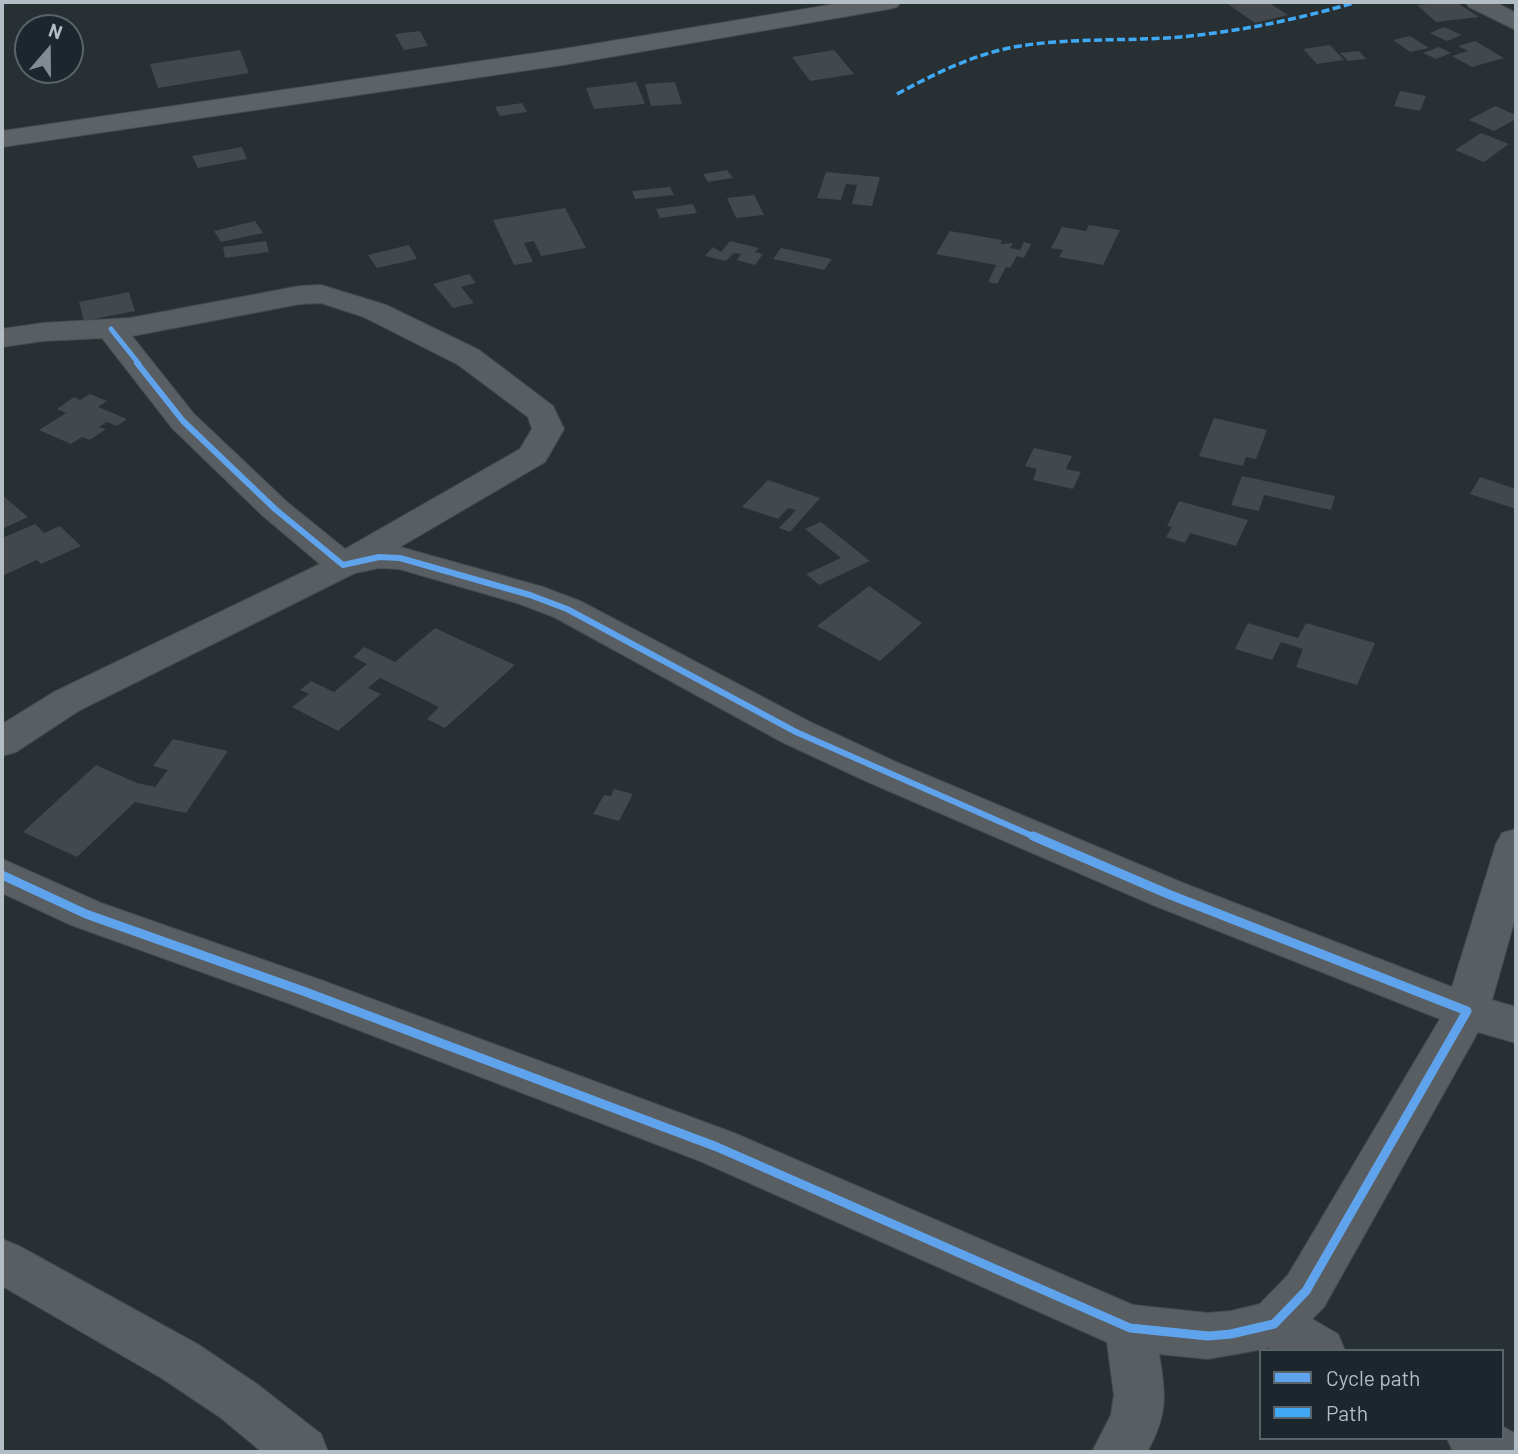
<!DOCTYPE html>
<style>
body{margin:0}
#map{position:relative;width:1518px;height:1454px;overflow:hidden;background:#283033;font-family:Barlow,sans-serif}
canvas{display:block}
.frame{position:absolute;inset:0;border:4px solid #b2bdc5;pointer-events:none}
.legend{position:absolute;left:1259px;top:1349px;width:245px;height:91px;box-sizing:border-box;background:#1c272d;border:2px solid #58636a;margin:0;padding:9px 12px;list-style:none;font-size:21px;color:#b2bdc5}
.legend li{display:flex;align-items:center;gap:14px;height:35px}
.legend b{width:35px;border:2px solid #58636a}
.north{position:absolute;left:14px;top:14px;width:70px;height:70px;box-sizing:border-box;background:#1c272d;border:2px solid #58636a;border-radius:50%;rotate:20deg;font-size:19px;font-weight:700;line-height:28px;text-align:center;color:#b2bdc5}
.north::after{content:'';display:block;margin:auto;width:24px;height:32px;background:#828c92;clip-path:polygon(50% 0,100% 100%,50% 72%,0 100%)}
</style>
<div id="map">
<canvas width="1518" height="1454"></canvas>
<div class="frame"></div>
<ul class="legend">
<li><b style="height:9px;background:#60a3ed"></b>Cycle path</li>
<li><b style="height:9px;background:#3fa9f5"></b>Path</li>
</ul>
<div class="north">N</div>
</div>
<script>
const g = document.querySelector('canvas').getContext('2d');
g.lineJoin = 'round';
function fillPath(path, color) {
  g.fillStyle = color;
  g.fill(path, 'evenodd');
}
function stroke(path, color, width, dash) {
  g.strokeStyle = color;
  g.lineWidth = width;
  g.lineCap = dash ? 'butt' : 'round';
  g.setLineDash(dash || []);
  g.stroke(path);
}
fillPath(new Path2D(`
 M1239,2H1268L1288,15L1255,23L1228,4Z
 M1447,2H1456L1479,17L1436,22L1417,5Z
 M1444,27L1462,35L1447,41L1430,33Z
 M420,31L428,46L404,50L395,34Z
 M1410,36L1429,48L1410,52L1393,40Z
 M1475,41L1504,58L1472,67L1452,56L1468,51L1458,46Z
 M1330,45L1344,60L1317,64L1303,49Z
 M1439,47L1451,53L1436,59L1423,53Z
 M240,50L249,73L158,88L150,64Z
 M834,50L854,74L810,81L792,57Z
 M1359,51L1366,59L1348,61L1340,53Z
 M636,82L645,104L594,109L586,88Z
 M675,82L682,104L651,106L645,84Z
 M1400,91L1426,96L1420,111L1394,106Z
 M522,103L527,112L500,116L495,107Z
 M1495,106L1516,115V119L1494,131L1469,120Z
 M1481,133L1509,144L1484,162L1455,150Z
 M242,147L247,159L198,168L192,156Z
 M727,170L733,178L708,182L703,174Z
 M826,172L880,177L872,206L852,204L857,185L846,184L841,200L817,198Z
 M670,187L674,195L635,199L632,191Z
 M754,195L764,215L736,218L727,198Z
 M693,204L697,213L660,218L656,209Z
 M565,208L586,248L541,256L534,241L524,243L533,262L514,265L493,220Z
 M255,221L263,233L221,242L214,231Z
 M1089,225L1120,230L1103,265L1059,257L1063,250L1051,248L1062,227L1086,231Z
 M950,231L1002,240L1000,244L1013,243L1010,248L1020,250L1024,242L1031,244L1024,258L1017,256L1010,268L1006,267L997,284L988,282L996,265L936,254Z
 M266,241L269,252L225,258L223,247Z
 M730,241L759,248L755,252L763,254L755,265L737,260L741,254L734,253L726,261L705,256L713,247L721,252Z
 M409,245L417,259L377,268L368,255Z
 M781,248L832,259L824,270L773,259Z
 M469,274L476,283L461,287L474,303L453,308L433,284Z
 M129,292L135,311L84,321L79,302Z
 M90,394L107,401L98,407L127,419L117,426L107,422L99,427L106,429L90,440L82,437L71,444L39,430L66,413L57,409L74,397L80,400Z
 M1214,418L1267,430L1256,459L1246,457L1243,466L1199,456Z
 M1034,448L1072,456L1066,469L1081,472L1073,489L1033,480L1037,469L1025,466Z
 M1242,476L1335,496L1331,510L1264,495L1259,511L1231,505Z
 M1480,477L1516,489V509L1470,494Z
 M768,480L820,498L790,532L779,528L796,510L788,508L778,519L742,507Z
 M2,495L28,517L2,529Z
 M1179,501L1248,520L1236,546L1190,533L1185,543L1166,537L1172,527L1167,526Z
 M821,522L870,561L819,585L806,574L841,558L805,529Z
 M35,524L44,533L60,526L81,546L41,564L37,560L2,576V538Z
 M869,586L922,623L880,661L817,626Z
 M1248,623L1298,638L1306,623L1375,643L1357,685L1296,667L1303,649L1281,642L1272,660L1235,649Z
 M435,628L515,665L445,728L427,719L439,707L380,678L368,688L381,694L338,731L292,707L309,694L300,690L311,681L334,692L367,664L353,657L364,647L395,662Z
 M173,739L228,751L186,813L135,802L77,857L23,832L96,765L137,783L155,787L168,770L153,766Z
 M614,789L633,794L619,821L593,814L604,795L611,796Z`), '#42484b');
const street = new Path2D(`
 M1465,2H1495L1516,13V30L1469,7Z
 M321,285L386,305L479,350L553,406L564,429L545,462L400,547L543,587L580,601L810,722L896,762L1183,883L1452,987L1496,844L1502,833L1516,829V915L1492,1000L1516,1007V1043L1478,1032L1324,1307L1312,1319L1338,1334L1345,1351H1274L1269,1348L1208,1359L1159,1354C1166,1395 1168,1415 1147,1452H1092L1111,1415L1114,1395L1107,1342L700,1161L288,1003L71,925L2,893V859L101,903L318,979L734,1133L1133,1305L1208,1313L1231,1311L1260,1304L1288,1275L1440,1019L1153,905L868,782L782,742L554,617L517,603L399,569L379,568L355,573L80,710L16,752L2,756V724L54,692L320,564L263,516L172,428L102,338L43,341L2,347V329L43,323L130,318L300,286ZM321,303L364,317L457,364L528,417L532,429L520,449L345,549L287,502L194,414L132,336L300,304Z
 M2,1239L19,1246L199,1345L257,1384L321,1434L328,1452H262L221,1418L163,1379L2,1286Z
 M1502,1426L1516,1434V1452H1453L1447,1438H1502Z`);
const secondary = new Path2D(`
 M847,2H901L897,7L889,9L563,65L2,147V131L563,49Z`);
stroke(street, '#464c4e', 2);
stroke(secondary, '#464c4e', 2);
fillPath(street, '#585e62');
fillPath(secondary, '#5c6266');
stroke(new Path2D(`
 M897,94C936,73 976,53 1020,46C1076,37 1134,42 1190,36C1247,30 1302,18 1357,2`), '#3fa9f5', 3.5, [8, 3.5]);
stroke(new Path2D(`
 M111,329L139,364`), '#60a3ed', 5);
stroke(new Path2D(`
 M137,363L183,421L275,509L343,565L379,557L400,558L530,595L567,609L796,732L1037,838`), '#60a3ed', 6);
stroke(new Path2D(`
 M2,875L86,914L303,991L717,1147L1130,1328L1208,1336L1231,1334L1274,1324L1306,1291L1467,1011L1168,894L1033,836`), '#60a3ed', 9);
</script>
